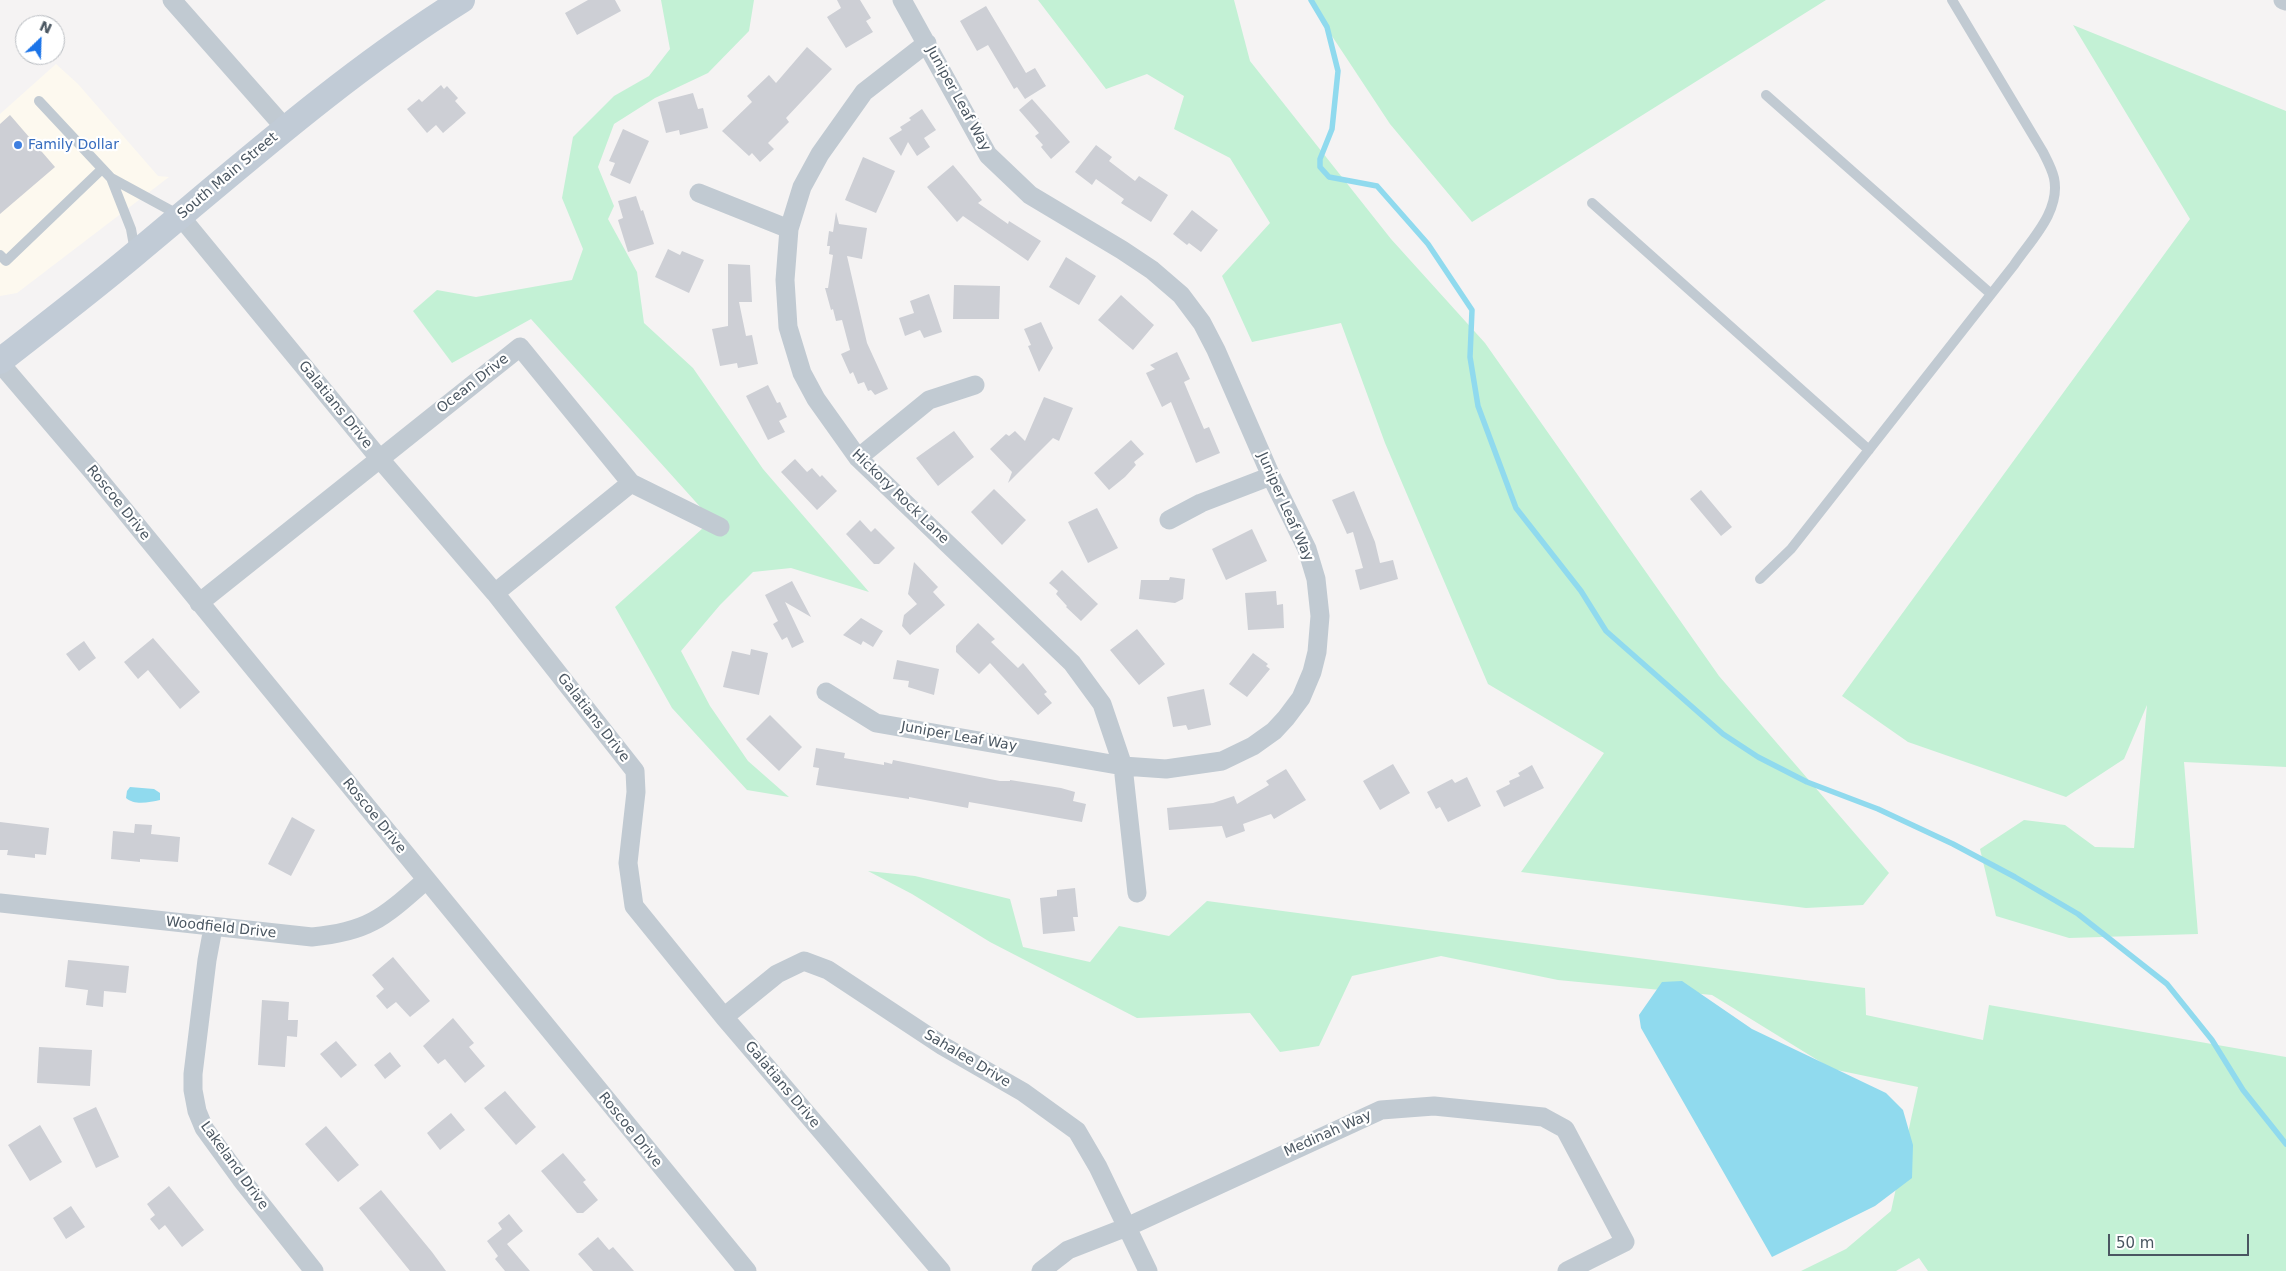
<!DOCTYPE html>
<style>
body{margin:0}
#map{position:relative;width:2286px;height:1271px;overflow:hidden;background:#f5f3f3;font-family:"DejaVu Sans",sans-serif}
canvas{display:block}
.north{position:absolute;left:15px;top:15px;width:50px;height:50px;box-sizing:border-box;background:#fff;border:1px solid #b7bbc0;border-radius:50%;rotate:24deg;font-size:14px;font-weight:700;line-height:20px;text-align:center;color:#4a5661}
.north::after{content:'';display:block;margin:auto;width:18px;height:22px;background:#1a73e8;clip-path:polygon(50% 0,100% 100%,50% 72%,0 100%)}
.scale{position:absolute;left:2108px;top:1234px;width:141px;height:22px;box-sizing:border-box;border:2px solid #4a5661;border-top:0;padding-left:6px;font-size:15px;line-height:18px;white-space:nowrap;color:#4a5661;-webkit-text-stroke:4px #fff;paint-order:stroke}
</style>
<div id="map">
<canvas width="2286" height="1271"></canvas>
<div class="north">N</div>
<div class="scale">50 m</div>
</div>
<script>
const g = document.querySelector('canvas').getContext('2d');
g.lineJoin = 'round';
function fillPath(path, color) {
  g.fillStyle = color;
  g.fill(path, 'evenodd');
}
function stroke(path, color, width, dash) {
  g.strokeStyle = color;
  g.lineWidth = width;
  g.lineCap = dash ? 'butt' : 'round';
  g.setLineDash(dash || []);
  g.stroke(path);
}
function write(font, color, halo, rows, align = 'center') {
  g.font = font + ' "DejaVu Sans",sans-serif';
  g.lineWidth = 4.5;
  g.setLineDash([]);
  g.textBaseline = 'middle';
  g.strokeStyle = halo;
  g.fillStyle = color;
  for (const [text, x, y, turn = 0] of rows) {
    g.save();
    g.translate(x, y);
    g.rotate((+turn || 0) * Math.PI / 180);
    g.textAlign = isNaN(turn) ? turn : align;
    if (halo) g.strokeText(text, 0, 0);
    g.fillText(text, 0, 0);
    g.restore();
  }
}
fillPath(new Path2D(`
 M56,64L78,84L158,176L169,177L17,293L0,296V114Z`), '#fdf9ef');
fillPath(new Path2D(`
 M661,0H754L749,31L708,73L655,98L614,124L598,167L614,206L608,219L637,272L644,323L693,368L763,469L869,592L791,568L753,572L720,605L681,651L710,706L748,761L789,797L747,790L672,708L615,607L712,520L531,319L452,363L413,311L437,290L476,297L572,280L583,249L562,198L573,137L614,96L649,76L670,49Z
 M1038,0H1234L1250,61L1391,239L1485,343L1719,676L1889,873L1863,905L1806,908L1521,872L1604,753L1488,684L1385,443L1341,323L1252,342L1222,276L1270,223L1230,158L1174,129L1184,96L1147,74L1106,89Z
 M1313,0H1826L1472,222L1390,124L1324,24Z
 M2073,25L2286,111V767L2184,762L2198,934L2069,938L1996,916L1980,849L2024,820L2065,825L2095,847L2134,848L2147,705L2124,759L2066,797L1908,742L1842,696L2190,219Z
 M868,871L915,876L1010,899L1023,947L1090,962L1119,926L1169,936L1207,901L1865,988L1866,1015L1983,1040L1989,1005L2286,1057V1271H1928L1919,1258L1896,1271H1801L1846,1249L1891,1211L1918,1087L1832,1069L1712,995L1558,980L1441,956L1352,976L1319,1046L1280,1052L1250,1013L1137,1018L990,942L912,894Z`), '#c3f1d5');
fillPath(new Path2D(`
 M130,787L154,789L160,793V800C150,802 135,806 126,798L127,791Z
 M1682,981L1752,1029L1886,1093L1903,1110L1913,1145L1912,1178L1875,1206L1772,1257L1641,1028L1639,1015L1662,982Z`), '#90daee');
stroke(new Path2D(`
 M1311,0L1327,27L1338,71L1332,129L1320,159V167L1329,177L1377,186L1428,244L1472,310L1470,357L1478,406L1516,508L1581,591L1606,631L1723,734L1758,757L1807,782L1878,809L1953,844L2015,877L2078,914L2167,984L2212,1040L2243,1090L2286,1144`), '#90daee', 5.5);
fillPath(new Path2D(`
 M588,0H615L621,11L577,35L565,13Z
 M837,0H860L871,18L866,21L873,32L846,48L827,17L841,8Z
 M986,6L1026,73L1035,68L1046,86L1025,99L1017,87L1014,89L988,45L977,51L960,21Z
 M807,47L832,69L786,118L789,122L768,143L774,149L760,162L752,153L749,156L722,131L752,102L747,96L769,75L776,83Z
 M441,85L444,89L447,86L458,98L455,101L466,113L443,133L436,125L427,133L407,109L419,99L422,102Z
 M693,93L698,109L703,108L708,128L680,135L679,130L666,133L658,102Z
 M1032,99L1070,142L1051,159L1041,147L1043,145L1035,136L1039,133L1019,110Z
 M922,109L936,130L924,138L930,147L917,156L908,142L901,156L889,138L902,130L900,127L911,120L909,118Z
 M10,115L55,167L0,214V124Z
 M623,129L649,141L630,184L610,175L615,163L609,161Z
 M1096,145L1112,157L1109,161L1135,181L1139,176L1168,195L1151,222L1121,203L1124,199L1096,179L1092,185L1075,172Z
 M863,157L895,171L876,213L845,200Z
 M953,165L982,200L978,203L1008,224L1009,221L1041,241L1028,261L963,216L957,222L927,187Z
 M636,196L641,211L643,210L654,244L628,252L618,220L623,218L618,201Z
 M1192,210L1218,230L1201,252L1189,243L1187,245L1173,234Z
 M836,212L839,224L867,228L862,259L847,256L867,343L888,389L875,395L871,390L868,391L864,382L858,384L853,372L850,374L841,354L850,350L842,320L836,321L833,309L831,310L825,288H828L833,255L829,254L830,246H827L829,231L833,232Z
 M668,249L680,255L682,251L704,260L689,293L655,277Z
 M1066,257L1096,276L1079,305L1049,287Z
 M728,264L750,265L752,302H739L746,336L752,335L758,364L738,368L737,363L720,366L712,329L728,326Z
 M954,285L1000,286L999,319H953Z
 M929,294L942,332L924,338L920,330L905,336L899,318L914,313L910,301Z
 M1121,295L1154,325L1133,350L1098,320Z
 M1041,322L1053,348L1039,372L1028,346L1031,345L1024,329Z
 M1177,352L1190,379L1184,382L1189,394L1204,429L1209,427L1220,453L1196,463L1171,402L1162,407L1146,373L1155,369L1150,365Z
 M768,385L777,403L780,402L787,417L779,421L785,432L768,440L746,396Z
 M1044,397L1073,408L1059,441L1053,438L1008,483L1012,472L990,449L1006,434L1009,436L1015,431L1025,441Z
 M954,431L974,457L938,486L916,458Z
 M1131,440L1144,454L1134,462L1136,465L1125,477L1109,490L1094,473Z
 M795,459L807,472L812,468L820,477L822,475L837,491L817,510L781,472Z
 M994,489L1026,520L1002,545L971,512Z
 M1701,490L1732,527L1721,536L1690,499Z
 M1354,491L1375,542L1380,563L1393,560L1398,579L1360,590L1355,570L1363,568L1353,532L1347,534L1332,500Z
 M1097,508L1118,548L1088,563L1068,522Z
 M860,520L871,532L875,528L895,548L879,564H874L846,534Z
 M1252,529L1267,561L1226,580L1212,549Z
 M914,562L938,587L933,592L945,605L910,635L902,626L904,615L917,604L908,594Z
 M1062,570L1098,604L1081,621L1066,607L1067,606L1056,594L1058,591L1049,583Z
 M1170,577L1185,579L1183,599L1175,603L1139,599L1141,580H1169Z
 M792,581L811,617L785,602L804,642L792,648L787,637L782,640L773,624L778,621L765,595Z
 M1276,591L1277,605L1283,604L1284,628L1248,630L1245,593Z
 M861,618L883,631L873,647L863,641L861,645L843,635Z
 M978,623L995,639L991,642L1018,668L1023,663L1047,692L1044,694L1052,703L1038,715L990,663L979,674L956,652V646Z
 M1137,629L1165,664L1139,685L1110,650Z
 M153,638L200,692L180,709L148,670L138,679L124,662Z
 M84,641L96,658L79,671L66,654Z
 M751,649L768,653L759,695L723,687L732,651L750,655Z
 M1253,653L1268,664L1266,666L1270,669L1247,697L1229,684Z
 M897,660L939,669L934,695L908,687L909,681L893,679Z
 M1204,689L1211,725L1188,730L1186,725L1173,727L1167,697Z
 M770,715L802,747L779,771L746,739Z
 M816,748L845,753L844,758L884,765V762L892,764L893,760L1000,781H1010V780L1061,788L1075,792L1073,801L1086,804L1082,822L969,802L968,808L909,797V799L816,785L819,768L813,767Z
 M1393,764L1410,793L1380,810L1363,781Z
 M1532,765L1544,788L1504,807L1496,791L1510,784L1509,781L1520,776L1518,773Z
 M1286,769L1306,800L1274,819L1271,814L1243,824L1245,831L1226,838L1222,826L1169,830L1167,808L1213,803L1234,796L1237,804L1269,785L1266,781Z
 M1467,777L1481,806L1448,822L1440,807L1436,809L1427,792L1452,779L1455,783Z
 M292,817L315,830L291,876L268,864Z
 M0,822L49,828L46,855L35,854V858L7,855L8,850H0Z
 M135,824L152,825L151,834L180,837L178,862L140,859V862L111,859L113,831L134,833Z
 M1075,888L1078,917H1073L1075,931L1043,934L1040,898L1057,896V890Z
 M393,957L430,1001L410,1017L396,1002L387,1009L376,996L384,989L372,975Z
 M68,960L129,966L126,993L104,991L103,1007L86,1005L88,990L65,987Z
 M262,1000L289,1002L288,1020H298L297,1037L287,1036L285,1067L258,1065Z
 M453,1018L474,1043L469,1047L485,1066L465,1083L445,1059L438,1064L423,1046Z
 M336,1041L357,1065L341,1078L320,1054Z
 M39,1047L92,1050L90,1086L37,1083Z
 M390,1052L401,1066L385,1079L374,1065Z
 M505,1091L536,1127L516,1145L484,1108Z
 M96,1107L119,1157L96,1168L73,1118Z
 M451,1113L465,1130L440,1150L427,1133Z
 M40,1125L62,1162L30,1181L8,1145Z
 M326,1126L359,1165L338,1182L305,1144Z
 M563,1153L586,1180L583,1182L598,1200L583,1213H577L541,1171Z
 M169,1186L204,1230L182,1247L165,1225L159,1230L150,1219L155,1215L147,1204Z
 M381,1190L432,1252L446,1271H410L359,1208Z
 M71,1206L85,1227L66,1239L53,1218Z
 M509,1214L523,1231L507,1244L530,1271H505L495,1259L498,1256L487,1241L502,1229L498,1223Z
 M598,1237L609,1250L613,1247L634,1271H593L578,1254Z`), '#cdcfd5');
stroke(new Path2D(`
 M1766,95L1991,294
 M39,101L111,178L179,215
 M111,178L131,229L135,251
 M1592,203L1869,450
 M0,255L6,261L102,169
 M1760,579L1791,549L2014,265C2031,240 2061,211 2054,178C2052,169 2047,160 2043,152L1952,0`), '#c1cad2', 10);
stroke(new Path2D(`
 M172,0L285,128
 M2283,0L2286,1
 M927,43L864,92L820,154L802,187L789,229L785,280L788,327L802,373L816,399L858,458L1072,663L1102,704L1123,766L1137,893
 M699,193L789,229
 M180,216L379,458L495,593L635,771L636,792L628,863L634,906L724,1017L941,1271
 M0,363L93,472L747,1271
 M858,458L929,400L975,385
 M631,483L720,527
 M1169,520L1201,503L1271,476
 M199,603L520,347L631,483L495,593
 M826,692L876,723L1123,766L1166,769L1222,761L1253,746L1274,731L1286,718L1301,698L1312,672L1317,652L1320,616L1316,579L1307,549L1271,476L1216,350L1202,323L1181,295L1152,270L1122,250L1030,195L988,155L902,0
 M0,903L312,937C369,932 384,917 426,880
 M213,928L207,960L193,1074V1090L197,1111L204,1128L241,1179L314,1271
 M724,1017L777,974L804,961L828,970L943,1046L1023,1092L1077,1131L1098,1167L1148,1271
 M1041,1271L1068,1250L1127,1227L1381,1110L1434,1106L1543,1117L1565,1129L1625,1242L1567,1271`), '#c1cad2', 19);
stroke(new Path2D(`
 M0,361C46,325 92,290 136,253C242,165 345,73 462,0`), '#c1cbd6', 26);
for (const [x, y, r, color] of [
 [18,145,5,"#3f7fe0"]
]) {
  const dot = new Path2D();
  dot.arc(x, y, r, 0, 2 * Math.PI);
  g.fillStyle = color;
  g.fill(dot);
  stroke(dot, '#fff', 2);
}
write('14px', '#4a5661', '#fff', [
 ["Juniper Leaf Way",958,99,61],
 ["South Main Street",228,176,-40],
 ["Ocean Drive",473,384,-38],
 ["Galatians Drive",335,405,51],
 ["Hickory Rock Lane",900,497,44],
 ["Roscoe Drive",118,503,51],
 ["Juniper Leaf Way",1285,507,66],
 ["Galatians Drive",593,718,52],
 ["Juniper Leaf Way",959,737,10],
 ["Roscoe Drive",374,816,51],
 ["Woodfield Drive",221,928,6],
 ["Sahalee Drive",967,1059,31],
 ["Galatians Drive",782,1085,50],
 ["Roscoe Drive",630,1130,51],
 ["Medinah Way",1328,1134,-24],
 ["Lakeland Drive",234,1166,54]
]);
write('14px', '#366cbe', '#fff', [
 ["Family Dollar",28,145]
], 'left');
</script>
